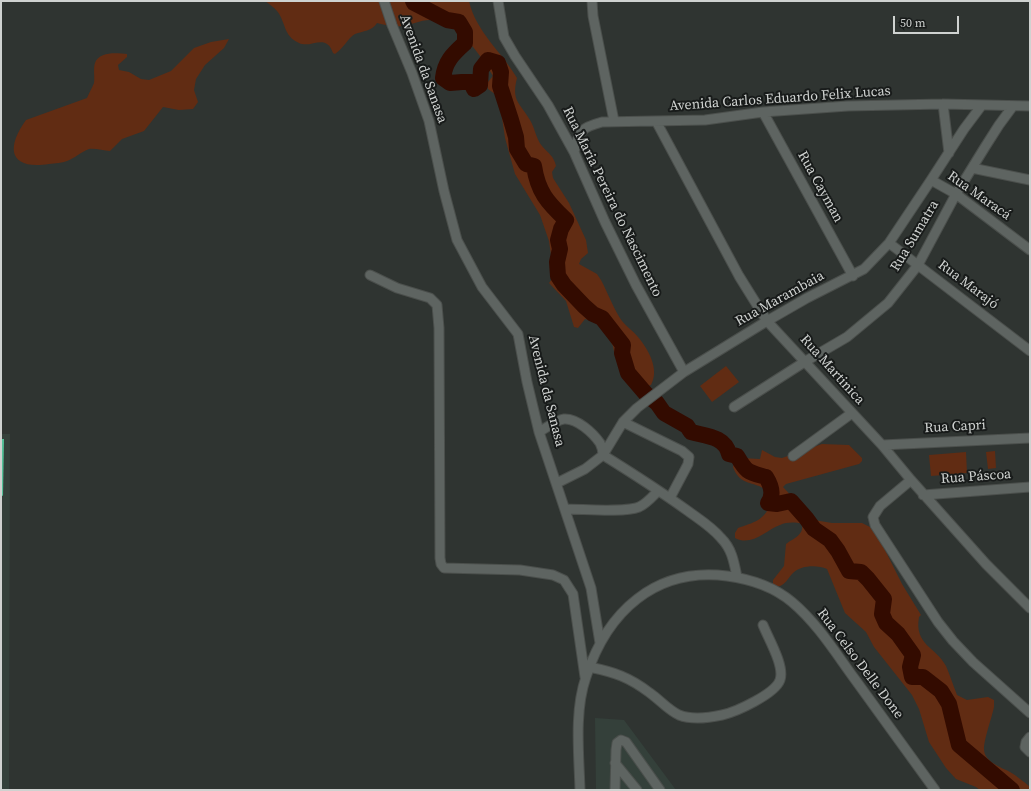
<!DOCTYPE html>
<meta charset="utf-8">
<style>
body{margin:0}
#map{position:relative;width:1031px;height:791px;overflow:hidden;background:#2f3431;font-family:"Source Serif 4",serif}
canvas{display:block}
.frame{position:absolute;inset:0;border:2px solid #cfd2d0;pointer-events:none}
.scale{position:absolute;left:893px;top:16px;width:66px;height:18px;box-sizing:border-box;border:2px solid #cfd2d0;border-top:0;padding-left:5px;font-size:12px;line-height:14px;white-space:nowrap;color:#cfd2d0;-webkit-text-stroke:3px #181b1a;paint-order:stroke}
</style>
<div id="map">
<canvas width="1031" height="791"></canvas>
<div class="frame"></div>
<div class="scale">50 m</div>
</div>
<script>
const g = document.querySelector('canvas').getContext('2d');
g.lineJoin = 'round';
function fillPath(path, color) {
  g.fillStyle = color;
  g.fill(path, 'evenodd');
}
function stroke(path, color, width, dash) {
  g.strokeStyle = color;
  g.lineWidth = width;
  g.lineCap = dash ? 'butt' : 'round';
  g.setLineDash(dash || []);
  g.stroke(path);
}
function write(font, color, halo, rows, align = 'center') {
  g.font = font + ' "Source Serif 4",serif';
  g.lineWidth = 4;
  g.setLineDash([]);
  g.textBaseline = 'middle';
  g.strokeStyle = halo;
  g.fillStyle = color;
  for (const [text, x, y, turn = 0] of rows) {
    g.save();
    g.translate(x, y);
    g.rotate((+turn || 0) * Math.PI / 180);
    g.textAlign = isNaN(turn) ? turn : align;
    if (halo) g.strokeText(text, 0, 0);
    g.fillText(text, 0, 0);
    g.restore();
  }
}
fillPath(new Path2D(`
 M1,434H10L9,790H1Z
 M595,718L624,720L676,790H596Z`), '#34403a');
fillPath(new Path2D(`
 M265,1H469C476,32 502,52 517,78C511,101 520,103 530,120C535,128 536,139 542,146C548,153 554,156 556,166L552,172L553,178L569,203L586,240L588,253L581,259L579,264L597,274L601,280C607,291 615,312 622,321C627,327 633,331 638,337C648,349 660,369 651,385L640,388L630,379L615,357L613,346L608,336L595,322L585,319L578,328L574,327L566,301L549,283L554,276L549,241L540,215L515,174L505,138L499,97L488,89L487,83L493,76C481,55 457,21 430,20C420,20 411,25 402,26C394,27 385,25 377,23C372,31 363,31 355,34C348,38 343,49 335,54L333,53C326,32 311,49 299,43C283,36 286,22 277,11C274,7 269,4 265,1Z
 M229,39L224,48L205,65L196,79L194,90L198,102L193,109L179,110L163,107L144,131L122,139L110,151C104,151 95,148 89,149C81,152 75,158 67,161C62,163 55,163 49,164C10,170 5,149 26,120L87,98C89,93 92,88 94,83C95,77 93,69 95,63C99,51 117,53 127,54V57L118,65L119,70L129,72L141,79L149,80L171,71L194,48L211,42Z
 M726,366L739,382L712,402L700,386Z
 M822,444L849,445L862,458V461L859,464L786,484L783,487L814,520L832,523H862L872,528L882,544L902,584L921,615L919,617C914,645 936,647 946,666C950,675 953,685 957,695L967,700L988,697L994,700V707C992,717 984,739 984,749C984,762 1001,767 1010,772C1017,776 1024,782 1030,787V790H980L976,787L956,779L946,768L929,742L919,709L912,695L874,647L866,632L845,613L827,569C817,565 802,565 793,573C789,577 786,583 782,585C779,587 776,587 773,585V580L784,566L786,544C794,538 804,535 802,524C795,522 787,522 780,525C766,530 752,547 735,538V533L738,528C752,523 767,520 770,502C770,498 771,494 768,490C765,488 762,488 759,486C745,481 739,482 733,467L735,460L741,458L760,459L762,450L775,457L782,458Z
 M995,451L996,468L988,469L986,452Z
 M966,452L967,473L931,476L929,455Z`), '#612c13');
stroke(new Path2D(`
 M413,1L414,3L447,20L459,22L465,32V43C453,54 445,61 443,78L450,83L462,82H471L474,89L480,85L481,69L488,60L498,63L501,72L500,86L511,120L516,137L517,149L526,164L534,166C538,192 547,202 566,220L561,229L558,240L560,249L557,262L558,276L564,285L584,306L593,314L602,318L623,345L622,353L628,373L646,394L657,403L664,413L687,426L691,432C705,436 725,436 729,454L737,456C747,473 748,472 766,477C771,485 774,495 768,503L777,504L791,501L806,518L814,529L830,540L838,551L849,571L861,572L868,579L884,599L882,614L886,623L898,634L913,655L910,667L912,677H923L941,691L949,704L959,745L1012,790`), '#330b00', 16);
fillPath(new Path2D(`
 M1,439H4L3,496L1,495Z`), '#53c097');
const minor = new Path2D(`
 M384,1L392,25L412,73L429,121L444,191L457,240L482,287L518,334L527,382L539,432L591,588L600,643
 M498,1L504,37L515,56L548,105L574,152L605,222L636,285L684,372
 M592,1L593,16L614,121
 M943,104L949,153
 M763,112L853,276
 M656,121L739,276L767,321L882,445L911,480L986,564L1030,608
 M574,152C580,130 580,128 602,122L705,120L763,112L848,106L943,104L1030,106
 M972,168L1030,180
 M931,180L956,194L1030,250
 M889,243L1030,351
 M370,275L397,288L430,298L437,305L439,328L440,558L441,564L444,568L520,570L553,575L564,580L573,594L585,677
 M734,407L806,361L847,337L888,303L918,265L956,194L985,147L999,125L1013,106
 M623,422L682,451L689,457L688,464L670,498
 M539,432C546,428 556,420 564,419C577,418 593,433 600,443C602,447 603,451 603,455C632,473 660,491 688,511C699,519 712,527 721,538C732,549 734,562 737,577
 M882,445L1030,438
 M793,456L852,413
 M911,480L880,506L873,517L875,525L938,622L953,641L973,662L1030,713
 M557,483L585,469L603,455L623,422L637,408L684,372L767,321L807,298L864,269L889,243L931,180L964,129L982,105
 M923,495L1030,487
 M565,509C584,509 623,513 639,507C646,504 653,496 658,491
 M589,667C614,672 629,677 650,693C660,700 668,710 679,715C692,720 708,718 722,715C736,712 775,694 780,680C785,666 768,638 763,625
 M1030,737L1026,742L1025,747L1030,752
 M615,763L637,790
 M580,790C579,755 574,711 586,677C607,612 655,567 727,576C750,579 774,587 792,602C817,623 835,652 854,678C881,715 908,753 935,790
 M615,790L616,750L617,743L621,740L626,742L660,790`);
stroke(minor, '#4b4f4c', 11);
stroke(minor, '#5e6461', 9);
write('14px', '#cfd2d0', '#181b1a', [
 ["Avenida da Sanasa",423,69,70],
 ["Avenida Carlos Eduardo Felix Lucas",780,99,-4],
 ["Rua Cayman",820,187,61],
 ["Rua Maracá",979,196,35],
 ["Rua Maria Pereira do Nascimento",612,202,64],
 ["Rua Sumatra",915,236,-59],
 ["Rua Marajó",968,285,37],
 ["Rua Marambaia",780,299,-29],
 ["Rua Martinica",832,370,48],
 ["Avenida da Sanasa",546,391,76],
 ["Rua Capri",955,427,-3],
 ["Rua Páscoa",976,477,-4],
 ["Rua Celso Delle Done",860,664,53]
]);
</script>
